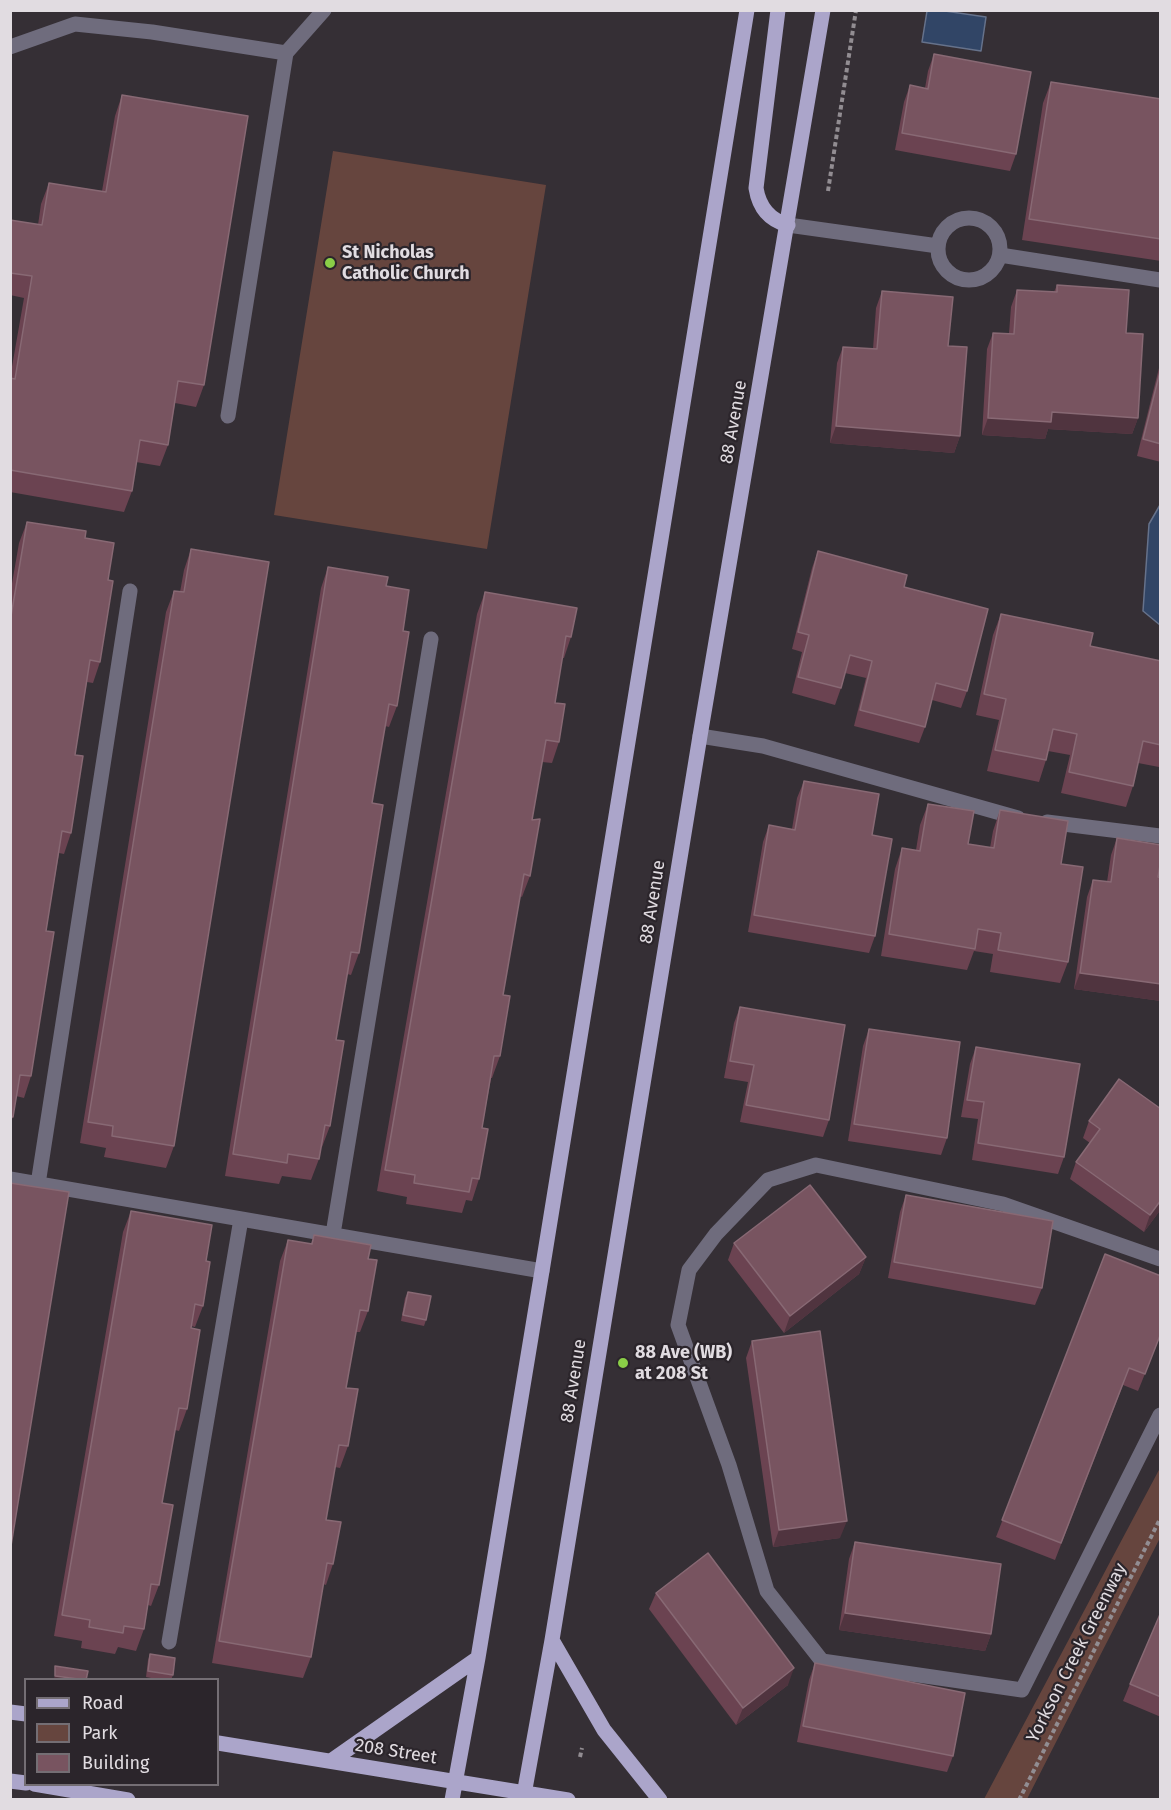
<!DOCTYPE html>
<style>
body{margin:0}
#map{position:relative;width:1171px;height:1810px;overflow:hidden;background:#352f35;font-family:"Fira Sans",sans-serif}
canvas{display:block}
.frame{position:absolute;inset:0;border:12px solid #e1dce1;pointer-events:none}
.legend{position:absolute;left:24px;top:1678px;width:195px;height:108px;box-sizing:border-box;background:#2b252b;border:2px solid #746e74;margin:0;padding:8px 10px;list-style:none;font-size:18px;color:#e1dce1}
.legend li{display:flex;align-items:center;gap:12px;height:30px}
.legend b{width:30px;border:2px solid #746e74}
</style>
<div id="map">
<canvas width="1171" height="1810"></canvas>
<div class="frame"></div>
<ul class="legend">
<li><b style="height:8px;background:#aba5ca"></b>Road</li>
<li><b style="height:16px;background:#66453e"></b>Park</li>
<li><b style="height:16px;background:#785460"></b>Building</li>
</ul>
</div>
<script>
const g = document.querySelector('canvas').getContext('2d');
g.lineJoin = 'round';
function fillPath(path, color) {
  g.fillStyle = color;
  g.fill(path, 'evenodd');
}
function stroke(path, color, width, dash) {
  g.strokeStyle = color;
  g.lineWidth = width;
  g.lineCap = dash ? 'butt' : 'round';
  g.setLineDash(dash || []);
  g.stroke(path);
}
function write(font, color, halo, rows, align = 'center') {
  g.font = font + ' "Fira Sans",sans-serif';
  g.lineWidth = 4.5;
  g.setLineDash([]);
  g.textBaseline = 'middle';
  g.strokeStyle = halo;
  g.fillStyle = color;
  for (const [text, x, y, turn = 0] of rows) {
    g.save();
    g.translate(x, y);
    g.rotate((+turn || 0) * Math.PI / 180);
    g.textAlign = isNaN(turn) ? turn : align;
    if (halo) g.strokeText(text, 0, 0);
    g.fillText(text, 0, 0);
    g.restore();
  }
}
fillPath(new Path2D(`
 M333,151L546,185L487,549L274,515Z
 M1160,1468V1538L1027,1799H984Z`), '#66453e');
const water = new Path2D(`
 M927,11H945L986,17L981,51L922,42Z
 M1160,505V625L1143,611L1149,524Z`);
fillPath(water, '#314566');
stroke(water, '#66728b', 1.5);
stroke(new Path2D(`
 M828,191L856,10
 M580,1757L582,1748
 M1019,1800L1160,1519`), '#928d92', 4, [4.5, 3]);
stroke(new Path2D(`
 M10,47L75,24L152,32L286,53
 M938 249a31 31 0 1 1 62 0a31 31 0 1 1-62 0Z
 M788,225L938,246
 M1000,255L1160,280
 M228,416L286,53L324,10
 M700,736L763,746L1018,818
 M1047,822L1160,836
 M10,1179L542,1271
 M38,1184L130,591
 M333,1234L431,639
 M1160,1259L1003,1204L816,1165L768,1180L716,1234L689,1270L678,1325L729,1465L767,1591L822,1661L1022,1690L1160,1415
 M169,1642L241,1219`), '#6f6c7d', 15);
stroke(new Path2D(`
 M778,10L756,188C759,207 769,220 788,225
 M552,1640L604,1730L660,1800
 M10,1712L26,1714
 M218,1743L568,1800
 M331,1761L478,1658
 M10,1781L26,1783
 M34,1784L128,1800
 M452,1800L478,1658L542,1271L747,10
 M523,1800L552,1640L700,736L823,10`), '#aba5ca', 15);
fillPath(new Path2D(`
 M934,54L1016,154L1010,171L895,150L904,102L910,85L925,88L928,71Z
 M1051,82L1161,99V261L1022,240L1043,103Z
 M122,95L204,385L196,407L175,403L168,445L160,466L136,462L132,491L124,512L10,492V378L24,298L10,295V220L38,225L41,204L49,183L102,191L115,116Z
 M1057,285L1126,333L1138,418L1132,434L1048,429L1045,439L982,435L987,349L993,333H1009L1011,307L1017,290L1054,292Z
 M882,291L948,346L960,436L954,453L830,443L837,363L843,347L873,349L876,308Z
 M1161,360V462L1137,456Z
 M27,522L85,538L108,580L100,662L93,683L87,682L75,755L71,833L64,854L59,853L46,931L31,1076L24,1098L16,1096L13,1117L10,1123V595L19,543Z
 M191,549L174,1146L166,1168L104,1157L106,1148L80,1143L166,612L174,591L180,592L184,570Z
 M818,551L904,587L967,691L961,708L932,700L925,727L919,743L854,726L866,678L845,673L841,688L835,705L792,693L802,652L792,649L812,568Z
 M328,567L386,586L403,631L397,706L389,727L385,726L372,803L359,953L351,975L347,974L336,1040L330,1126L322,1147H321L319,1159L311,1180L282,1176L279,1184L225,1176L321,588Z
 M485,592L571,637L564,658H562L555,703L559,742L552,763L542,762L532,820L530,876L522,897L520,896L503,995L500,1056L492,1078H491L482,1128L479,1179L472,1201L466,1200L462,1213L406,1204L407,1197L377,1191L477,614Z
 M1001,614L1090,646L1161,661V764L1159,767L1138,763L1133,786L1126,807L1061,793L1070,755L1048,751L1046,760L1039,782L987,771L999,720L976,715L993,635Z
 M804,781L872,835L875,936L869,953L748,932L763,842L769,825L792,829L797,798Z
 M928,804L968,844L990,848L993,831L1000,810L1061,864L1068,962L1060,983L990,972L993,954L974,951L967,970L881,956L895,869L902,848L916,850L920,825Z
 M1117,838L1158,877L1161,878V1001L1074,989L1087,897L1093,880L1107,882L1111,855Z
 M740,1007L829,1120L823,1137L740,1122L748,1082L724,1078L734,1023Z
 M869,1029L947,1138L941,1155L848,1141L863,1046Z
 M976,1047L1064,1157L1058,1174L972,1160L978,1119L961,1117L970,1064Z
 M1161,1109V1209L1144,1232L1070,1179L1076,1162L1090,1143L1083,1138L1089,1121Z
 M906,1195L1042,1288L1035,1305L888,1278L900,1212Z
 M131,1211L206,1261L203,1306L195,1327L191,1326L187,1409L179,1431L175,1430L162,1503L159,1585L151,1606L148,1605L144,1629L136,1651L118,1647L115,1654L81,1648L82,1641L54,1636L123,1232Z
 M314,1235L368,1259V1311L360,1332H356L346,1388L348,1446L340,1468L335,1467L326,1520L333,1564L326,1585L323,1584L311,1657L303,1678L212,1663L280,1261L288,1240L311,1244Z
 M734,1243L866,1257L859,1274L784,1333L728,1260Z
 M1105,1254L1161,1334L1138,1391L1123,1385L1055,1560L996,1537Z
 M408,1292L426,1320L424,1326L401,1321L405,1298Z
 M752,1341L840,1538L773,1547L746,1358Z
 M855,1542L991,1634L985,1651L839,1630L849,1559Z
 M656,1593L788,1685L736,1725L649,1609Z
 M1161,1612V1717L1123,1701L1130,1684Z
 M150,1654L173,1675L171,1680H161L146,1677L148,1660Z
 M815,1663L953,1756L947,1772L797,1742L809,1680Z`), '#6b4351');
fillPath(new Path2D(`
 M1052,412L1138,418L1132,434L1048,429L1045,439L982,435L988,418Z
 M836,426L960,436L954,453L830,443Z
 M1080,973L1161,984V1001L1074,989Z
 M1161,1200V1209L1144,1232L1150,1215Z
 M866,1257L859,1274L784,1333L790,1316Z
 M847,1521L840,1538L773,1547L779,1530Z
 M845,1613L991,1634L985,1651L839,1630Z
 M794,1668L788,1685L736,1725L743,1708Z
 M55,1676L81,1680H53Z`), '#50343f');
const building = new Path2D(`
 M934,54L1031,72L1016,154L902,133L910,85L928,89Z
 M1051,82L1161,99V239L1029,219Z
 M122,95L248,116L204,385L178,381L168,445L140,440L132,491L10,470V378L15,379L32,276L10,273V220L42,225L49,183L106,192Z
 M1057,285L1129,290L1126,333L1143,334L1138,418L1052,412L1051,422L988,418L993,333L1014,334L1017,290L1057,292Z
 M882,291L953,297L948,346L967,347L960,436L836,426L843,347L877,349Z
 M1161,368V444L1143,439Z
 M27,522L86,531L85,538L114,543L108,580L113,581L100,662L90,660L75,755L83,756L71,833L62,831L46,931L54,932L31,1076L20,1075L13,1117L10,1116V622Z
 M191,549L269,562L174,1146L112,1136L113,1126L88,1122L174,591L184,592Z
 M818,551L907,575L904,587L988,609L967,691L936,683L925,727L860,710L872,661L850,655L841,688L798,677L809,635L798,632Z
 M328,567L388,577L386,586L409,590L403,631L409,632L397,706L389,704L372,803L383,805L359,953L351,952L336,1040L344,1041L330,1126L325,1125L319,1159L288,1154L287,1163L233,1154Z
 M485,592L577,608L571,637L566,636L555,703L565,704L559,742L546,740L532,820L540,819L530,876L524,874L503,995L510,996L500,1056H494L482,1128L488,1129L479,1179L472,1178L469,1192L414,1183L415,1175L385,1170Z
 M1001,614L1093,633L1090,646L1161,661V745L1143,741L1133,786L1069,772L1077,734L1053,729L1046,760L995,750L1006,699L984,694Z
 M804,781L879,794L872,835L892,839L875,936L754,915L769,825L795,830Z
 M928,804L974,811L968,844L994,848L1000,810L1068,821L1061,864L1083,867L1068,962L998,950L1001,933L978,929L975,949L889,934L902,848L920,851Z
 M1117,838L1161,845V860L1158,877L1161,878V984L1080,973L1093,880L1111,882Z
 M740,1007L845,1025L829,1120L746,1105L754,1065L730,1061Z
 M869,1029L960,1042L947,1138L854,1124Z
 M976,1047L1080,1064L1064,1157L978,1143L984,1102L967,1100Z
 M1119,1079L1161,1109V1200L1150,1215L1076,1162L1100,1129L1089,1121Z
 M10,1183L69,1192L10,1552Z
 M810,1185L866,1257L790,1316L734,1243Z
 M906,1195L1053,1221L1042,1288L894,1262Z
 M131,1211L212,1225L206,1261L210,1262L203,1306L195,1304L191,1328L200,1330L187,1409L179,1408L162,1503L173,1505L159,1585L151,1584L144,1629L124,1626L123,1633L89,1627L90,1620L62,1615Z
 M314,1235L371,1245L368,1259L377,1260L368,1311L360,1310L346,1388L358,1389L348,1446L339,1445L326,1520L341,1522L333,1564L327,1563L311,1657L219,1641L288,1240L312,1244Z
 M1105,1254L1161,1276V1333L1145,1374L1129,1368L1061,1543L1002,1520Z
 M408,1292L431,1296L426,1320L403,1315Z
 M820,1331L847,1521L779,1530L752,1341Z
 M855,1542L1001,1564L991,1634L845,1613Z
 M708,1553L794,1668L743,1708L656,1593Z
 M1161,1612V1697L1130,1684Z
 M150,1654L175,1658L173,1675L148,1671Z
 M815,1663L965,1693L953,1756L803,1726Z
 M55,1666L88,1671L86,1680L55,1676Z`);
fillPath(building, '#785460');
stroke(building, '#886974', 1.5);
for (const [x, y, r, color] of [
 [330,263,6,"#8ace47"],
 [623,1363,6,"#8ace47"]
]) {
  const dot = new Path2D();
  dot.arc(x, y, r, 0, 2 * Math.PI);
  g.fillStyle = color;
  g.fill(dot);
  stroke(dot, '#2b252b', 2);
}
write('bold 18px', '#e1dce1', '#2b252b', [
 ["St Nicholas",342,253],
 ["Catholic Church",342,274],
 ["88 Ave (WB)",635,1353],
 ["at 208 St",635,1374]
], 'left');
write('18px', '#e1dce1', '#2b252b', [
 ["88 Avenue",734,422,-80],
 ["88 Avenue",653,902,-81],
 ["88 Avenue",574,1381,-81],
 ["Yorkson Creek Greenway",1077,1653,-63],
 ["208 Street",396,1752,9]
]);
</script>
